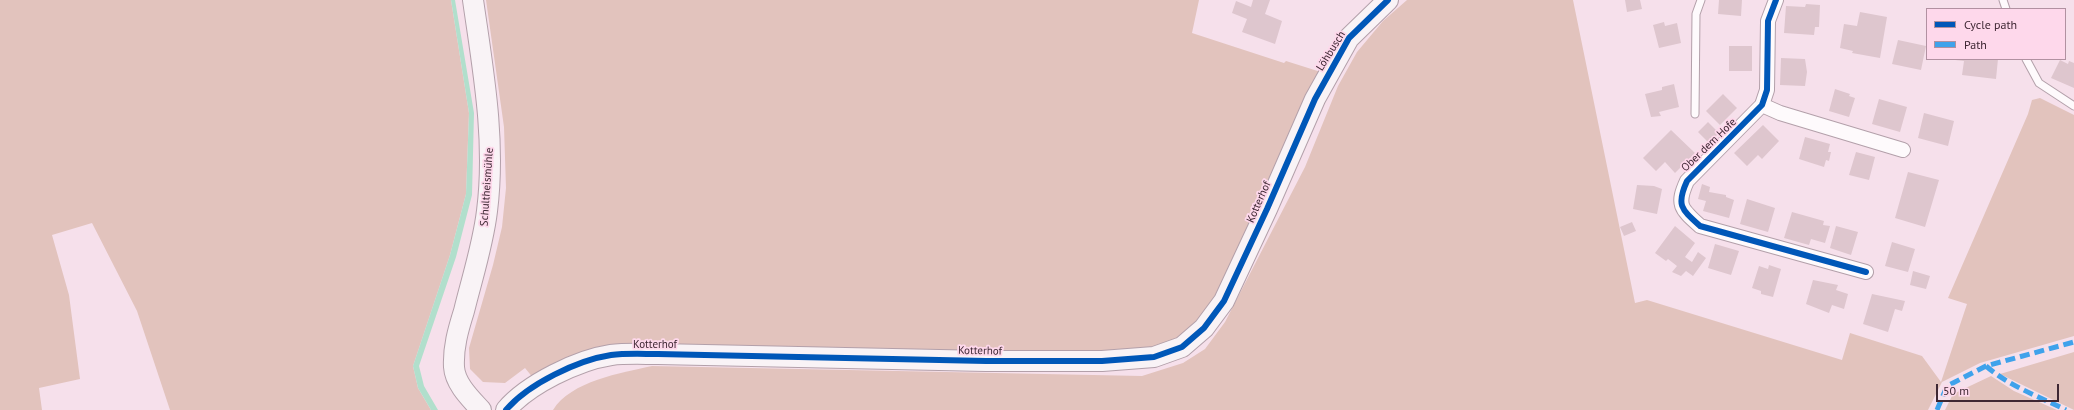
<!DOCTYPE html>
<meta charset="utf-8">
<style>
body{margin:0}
#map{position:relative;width:2074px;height:410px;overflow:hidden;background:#f6e0eb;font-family:"PT Sans",sans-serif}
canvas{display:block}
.legend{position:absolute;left:1926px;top:8px;width:140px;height:52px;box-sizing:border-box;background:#fed8eb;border:1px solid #b191a1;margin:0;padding:5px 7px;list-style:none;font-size:12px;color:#3e2733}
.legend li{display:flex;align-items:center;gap:8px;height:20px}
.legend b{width:20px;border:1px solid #b191a1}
.scale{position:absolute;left:1936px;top:384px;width:123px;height:18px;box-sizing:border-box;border:2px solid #3e2733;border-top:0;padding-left:5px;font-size:12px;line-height:14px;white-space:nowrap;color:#3e2733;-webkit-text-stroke:3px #fed8eb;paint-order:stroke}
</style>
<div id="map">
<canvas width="2074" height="410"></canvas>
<ul class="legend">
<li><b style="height:5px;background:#0057b8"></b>Cycle path</li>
<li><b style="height:5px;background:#3fa2eb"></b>Path</li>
</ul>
<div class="scale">50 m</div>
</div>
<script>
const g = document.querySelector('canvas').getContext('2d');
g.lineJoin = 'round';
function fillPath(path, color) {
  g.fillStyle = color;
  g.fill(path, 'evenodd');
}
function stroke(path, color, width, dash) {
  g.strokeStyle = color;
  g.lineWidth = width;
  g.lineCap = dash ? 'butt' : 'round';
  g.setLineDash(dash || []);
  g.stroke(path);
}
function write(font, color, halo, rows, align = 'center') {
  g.font = font + ' "PT Sans",sans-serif';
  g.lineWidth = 3.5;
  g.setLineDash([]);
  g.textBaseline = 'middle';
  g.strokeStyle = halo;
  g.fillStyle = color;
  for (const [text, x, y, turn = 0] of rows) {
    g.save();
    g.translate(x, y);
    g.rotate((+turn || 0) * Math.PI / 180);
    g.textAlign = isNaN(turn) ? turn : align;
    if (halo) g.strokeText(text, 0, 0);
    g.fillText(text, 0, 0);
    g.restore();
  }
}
fillPath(new Path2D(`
 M0,0H451L469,113L466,194L450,255L413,366L418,388L431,410H170L137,311L92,223L52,235L69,295L80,379L39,388L42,410H0Z
 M486,0H1199L1192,33L1284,63L1286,61L1324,73L1201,327L1153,354L656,350L534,379L525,368L505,383L483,382L470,369L469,348L493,265L502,227L506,188L504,127Z
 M1407,0H1573L1635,303L1647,300L1842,360L1850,333L1922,356L1941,382L1967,304L1948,298L2028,114L2032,100L2040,98L2074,115V336L1980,363L1942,382L1928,410H553C571,381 621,373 652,366L1142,376L1183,363L1205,349L1225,322L1305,167L1338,86L1357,52L1383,21Z
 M2074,352V410L2000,374Z
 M1991,376L2014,391L2057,410H1945L1953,394Z`), '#e2c3bd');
fillPath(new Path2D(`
 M451,0H455L474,113L472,195L456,257L419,366L424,386L438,410H431L418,388L413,366L450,255L466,194L469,113Z`), '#b1dfcc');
fillPath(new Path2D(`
 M1253,0H1270L1265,14L1282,21L1275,44L1242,32L1247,19L1232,13L1236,1L1251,7Z
 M1625,0H1640L1642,9L1627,12Z
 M1719,0H1742L1741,16L1718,14Z
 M1806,4L1820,5L1819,27H1815L1814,35L1784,33L1786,6L1805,7Z
 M1860,12L1887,17L1880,58L1852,53L1853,51L1840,48L1844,24L1857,26Z
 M1664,22L1665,26L1677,23L1681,43L1659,48L1653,25Z
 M1898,40L1926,46L1921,70L1892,64Z
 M1729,46H1752V71H1729Z
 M1781,58L1805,59L1807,72L1805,86L1780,85Z
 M1946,59H1998L1996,79L1962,75L1964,61Z
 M2060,60L2068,64L2069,61L2074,63V88L2051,78Z
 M1674,84L1679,107L1659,112L1661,116L1651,117L1645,94L1662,90V87Z
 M1835,89L1850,94L1849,96L1855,98L1849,117L1829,111Z
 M1723,94L1737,108L1720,125L1706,111Z
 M1879,99L1907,107L1900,132L1872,124Z
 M1924,113L1954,121L1948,146L1918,138Z
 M1708,122L1719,133L1709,143L1698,132Z
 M1763,125L1779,141L1762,159L1758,155L1747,166L1734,153Z
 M1671,130L1695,153L1675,173L1665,162L1656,171L1643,158Z
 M1805,137L1830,144L1828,152H1831L1829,161L1826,160L1824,167L1799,159Z
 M1856,152L1875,157L1869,180L1849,175Z
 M1908,172L1939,180L1925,227L1895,218Z
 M1702,184L1710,187L1709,192L1726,195V197L1734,200L1729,218L1703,211L1706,201L1698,199Z
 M1637,185L1654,186L1662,189L1657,214L1633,209Z
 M1747,199L1775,208L1768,232L1740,224Z
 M1792,212L1824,221L1823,225L1830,226L1825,243L1811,239L1809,245L1784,238Z
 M1632,222L1636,231L1624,236L1620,227Z
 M1675,226L1695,243L1685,257L1692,262L1698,252L1706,258L1693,276L1686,271L1681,276L1672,272L1677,266L1668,259L1666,261L1655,253Z
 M1836,226L1858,232L1851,255L1830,248Z
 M1892,242L1915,249L1908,272L1885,266Z
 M1715,244L1739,251L1731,275L1708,268Z
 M1769,265L1781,269L1773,297L1761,294V291L1752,288L1759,266L1768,269Z
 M1913,271L1930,276L1926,289L1910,285Z
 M1813,280L1838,285L1836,290L1848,294L1844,309L1832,305L1829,313L1806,304Z
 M1872,294L1905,301L1902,311L1895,309L1888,332L1863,324Z`), '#dec6ce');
const lane = new Path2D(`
 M2003,0L2006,9
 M2026,59L2039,83L2074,106
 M1695,114L1696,14L1701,0`);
const street = new Path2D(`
 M1776,0L1768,21L1767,90L1762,105L1687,181C1676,205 1681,209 1700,226L1866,272
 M1762,105L1780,113L1903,150`);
const secondary = new Path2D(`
 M473,0C483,70 496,140 487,211C483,245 472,278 464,311C458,330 453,348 454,367C455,384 471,399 481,410
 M506,410C528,384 578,360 611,355C626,353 643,354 658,354L986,361H1102L1154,357L1182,347L1204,328L1224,301L1267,209L1315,99L1349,38L1388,0`);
stroke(lane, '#b3a0aa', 9);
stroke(street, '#b3a0aa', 16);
stroke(secondary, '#b3a0aa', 22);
stroke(lane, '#fefafc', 7);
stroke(street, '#fefafc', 14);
stroke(secondary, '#f9f3f6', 20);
stroke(new Path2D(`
 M1986,366C2009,386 2038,396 2066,410
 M1937,410L1947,386L1986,366L2074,342`), '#3fa2eb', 5, [10, 5]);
stroke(new Path2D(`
 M1776,0L1768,21L1767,90L1762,105L1687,181C1676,205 1681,209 1700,226L1866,272
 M506,410C528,384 578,360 611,355C626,353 643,354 658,354L986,361H1102L1154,357L1182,347L1204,328L1224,301L1267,209L1315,99L1349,38L1388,0`), '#0057b8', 6);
write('11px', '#3e2733', '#fed8eb', [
 ["Löhbusch",1331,51,-58],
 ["Ober dem Hofe",1709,145,-44],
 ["Schultheismühle",487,187,-86],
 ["Kotterhof",1259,202,-66],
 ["Kotterhof",655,345],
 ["Kotterhof",980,351,1]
]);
</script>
